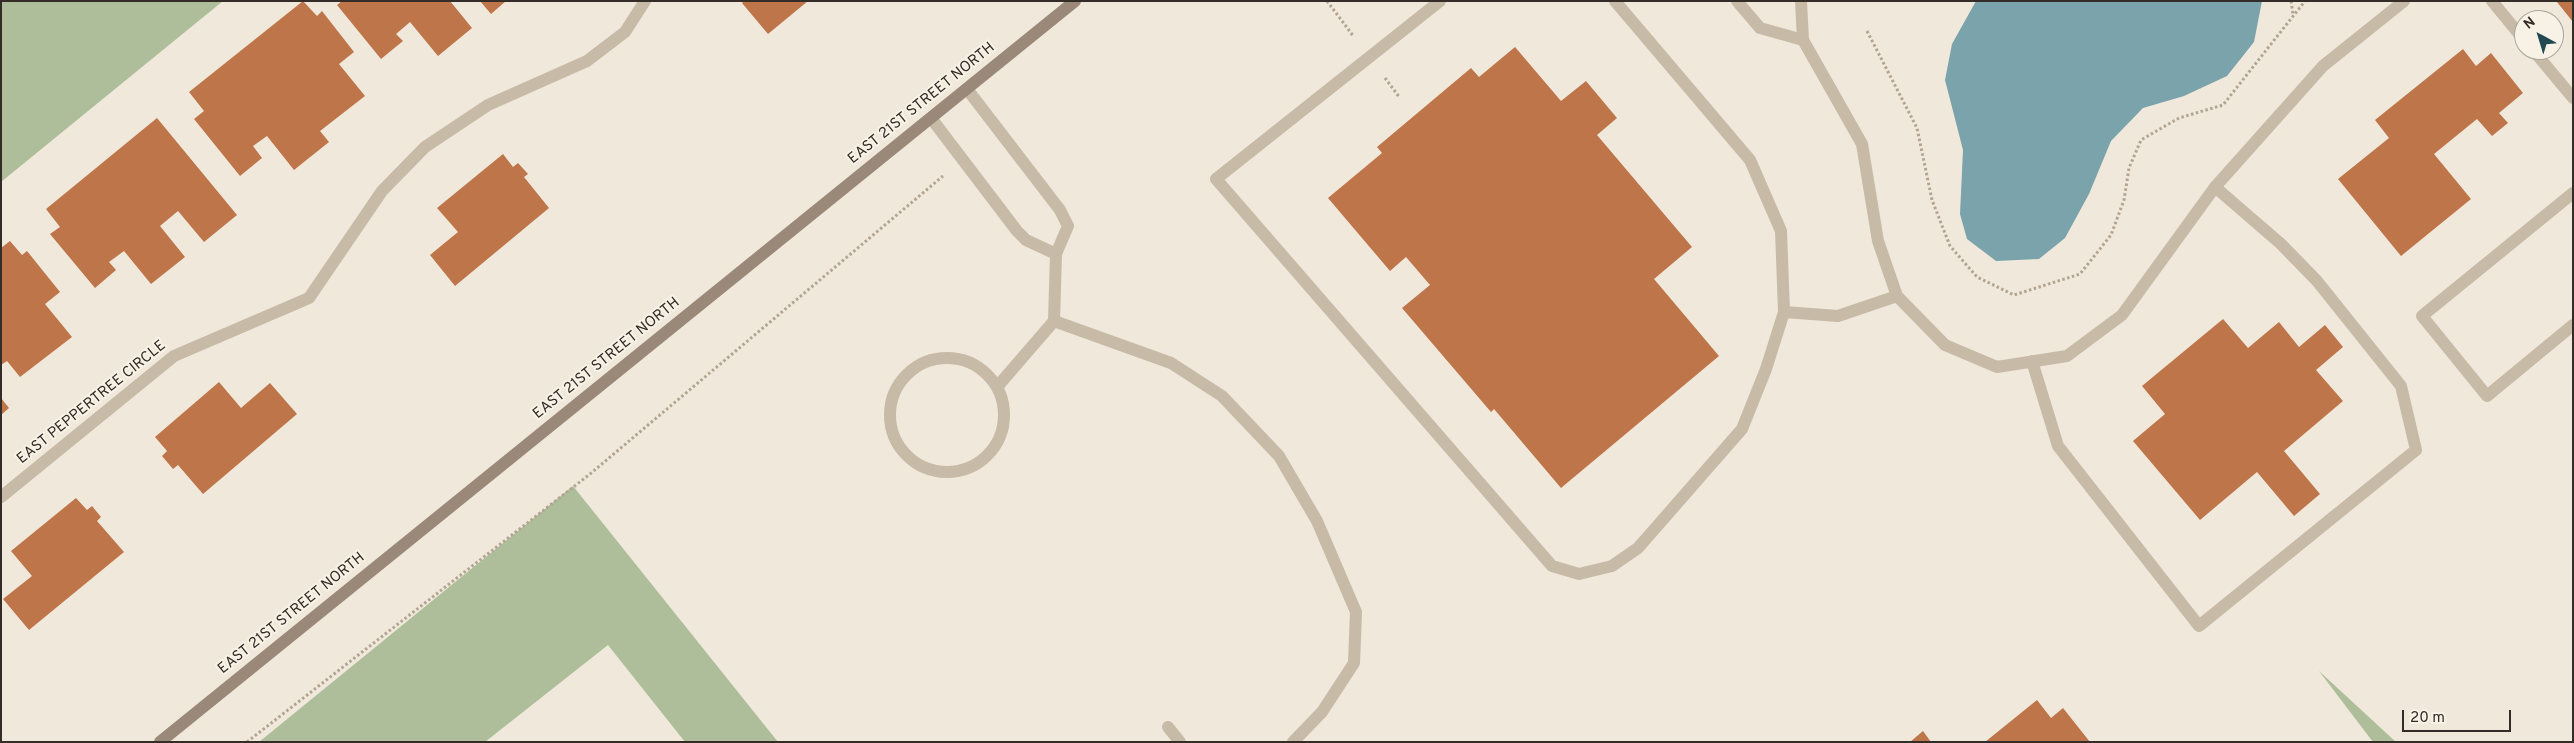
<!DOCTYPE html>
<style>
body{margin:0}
#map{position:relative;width:2574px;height:743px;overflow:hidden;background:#f0e8da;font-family:Overpass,sans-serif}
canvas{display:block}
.frame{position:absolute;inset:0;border:2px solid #342d27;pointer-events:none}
.north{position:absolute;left:2514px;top:10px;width:50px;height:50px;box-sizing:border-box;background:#f8f2e6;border:1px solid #aaa39a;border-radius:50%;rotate:321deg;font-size:14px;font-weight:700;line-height:20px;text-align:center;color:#342d27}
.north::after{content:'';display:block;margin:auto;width:18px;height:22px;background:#204952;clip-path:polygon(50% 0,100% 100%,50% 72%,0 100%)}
.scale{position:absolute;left:2402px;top:710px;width:109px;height:22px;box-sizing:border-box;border:2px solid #342d27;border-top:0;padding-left:6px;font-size:15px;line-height:18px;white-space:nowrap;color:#342d27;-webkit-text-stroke:4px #f8f2e6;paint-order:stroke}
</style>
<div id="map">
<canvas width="2574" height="743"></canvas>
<div class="frame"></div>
<div class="north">N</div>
<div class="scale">20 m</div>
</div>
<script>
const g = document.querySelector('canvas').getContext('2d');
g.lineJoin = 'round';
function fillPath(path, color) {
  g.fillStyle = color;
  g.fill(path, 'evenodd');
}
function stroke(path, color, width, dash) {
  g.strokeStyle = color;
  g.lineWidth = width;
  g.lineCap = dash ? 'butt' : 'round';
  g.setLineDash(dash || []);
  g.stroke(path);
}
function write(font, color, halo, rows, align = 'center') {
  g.font = font + ' Overpass,sans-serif';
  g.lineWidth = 4;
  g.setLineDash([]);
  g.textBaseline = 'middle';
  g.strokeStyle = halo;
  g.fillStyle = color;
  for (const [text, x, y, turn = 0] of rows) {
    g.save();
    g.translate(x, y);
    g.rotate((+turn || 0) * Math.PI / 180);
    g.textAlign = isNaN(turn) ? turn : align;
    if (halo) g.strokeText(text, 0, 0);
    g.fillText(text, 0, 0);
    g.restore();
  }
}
fillPath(new Path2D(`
 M1,1H223L1,182Z
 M573,486L778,742H685L608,645L485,742H259Z
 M2319,671L2396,742H2373Z`), '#aebe9b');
fillPath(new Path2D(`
 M1976,1H2262L2254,42L2227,76L2184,96L2143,108L2111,141L2089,194L2065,238L2039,259L1996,261L1967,239L1960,214L1963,150L1945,80L1952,44Z`), '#7ba3ab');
fillPath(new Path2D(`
 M303,1L317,16L322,11L354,52L339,64L365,96L320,131L329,142L294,170L267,136L253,146L262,158L240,176L194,119L204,111L189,92Z
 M342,1H450L472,28L438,56L410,22L396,34L403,41L381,59L337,5Z
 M480,1H506L491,14Z
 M744,1H808L768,34L742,3Z
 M2558,1H2573V22L2557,2Z
 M1515,47L1561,101L1586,81L1617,118L1597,135L1692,247L1654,279L1719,356L1561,488L1494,409L1491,412L1402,308L1430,285L1406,257L1390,271L1328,198L1382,153L1377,147L1471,68L1479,77Z
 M2463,49L2476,66L2491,53L2523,93L2499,113L2508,123L2492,136L2477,119L2434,154L2471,199L2401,256L2338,179L2389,138L2375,120Z
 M157,118L237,215L204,242L178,211L160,226L185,257L151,284L124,251L109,262L116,270L95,288L50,234L60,227L46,209Z
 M503,154L513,167L518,163L528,174L524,177L549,208L455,286L430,255L458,232L437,208Z
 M10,241L22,255L27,251L60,292L45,304L72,337L20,377L7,361L1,365V248Z
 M2223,319L2248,348L2279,322L2299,347L2325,325L2343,347L2316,370L2343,401L2284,451L2320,494L2294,516L2257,472L2200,520L2133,441L2165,414L2142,386Z
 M219,382L241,408L270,383L297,414L203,494L178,465L173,469L162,456L167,451L155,437Z
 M1,398L9,408L1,415Z
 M76,498L87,510L92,506L101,517L97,521L124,552L29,630L3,599L32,576L11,551Z
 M2037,700L2051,718L2063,708L2090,742H1985Z
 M1923,731L1931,742H1910Z`), '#be754a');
stroke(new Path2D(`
 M1327,1L1354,37
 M2291,1L2293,14
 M1867,31L1917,128L1932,200L1950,246L1977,277L2014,295L2080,274L2111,235L2124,200L2129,168L2141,140L2179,118L2223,105L2305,1
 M1385,78L1400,98
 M247,742L590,474L943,176`), '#b2a492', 3, [2.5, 2.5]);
stroke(new Path2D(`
 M1440,1L1216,179L1552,566L1579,574L1612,566L1638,548L1742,429L1766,369L1784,312L1781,231L1750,160L1615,1
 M1737,1L1760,28L1803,40
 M1801,1L1803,40L1862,144L1878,241L1897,296L1945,345L1997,367L2067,356L2122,315L2215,187L2323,66L2404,1
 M2492,1L2524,40
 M2533,50L2573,98
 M967,89L1060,210L1068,226L1056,254L1054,321L1171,363L1222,396L1279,456L1317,521L1356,612L1354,663L1322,712L1293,742
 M931,118L1017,231L1026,240L1056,254
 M2573,193L2422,316L2487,396L2573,325
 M1784,312L1838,316L1897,296
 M890 415a57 57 0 1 1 114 0a57 57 0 1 1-114 0Z
 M2032,361L2058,446L2199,626L2416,450L2401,386L2317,281L2281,244L2215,187
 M997,387L1054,321
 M1168,727L1180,742`), '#c7baa7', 12);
stroke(new Path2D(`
 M1,497L174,356L309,298L382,191L425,147L488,105L587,61L625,32L645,1`), '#c7baa7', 12);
stroke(new Path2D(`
 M160,742L1075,1`), '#9a8979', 12);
write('15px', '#342d27', '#f8f2e6', [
 ["EAST 21ST STREET NORTH",922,104,-39],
 ["EAST 21ST STREET NORTH",607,359,-39],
 ["EAST PEPPERTREE CIRCLE",92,403,-39],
 ["EAST 21ST STREET NORTH",292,614,-39]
]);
</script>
